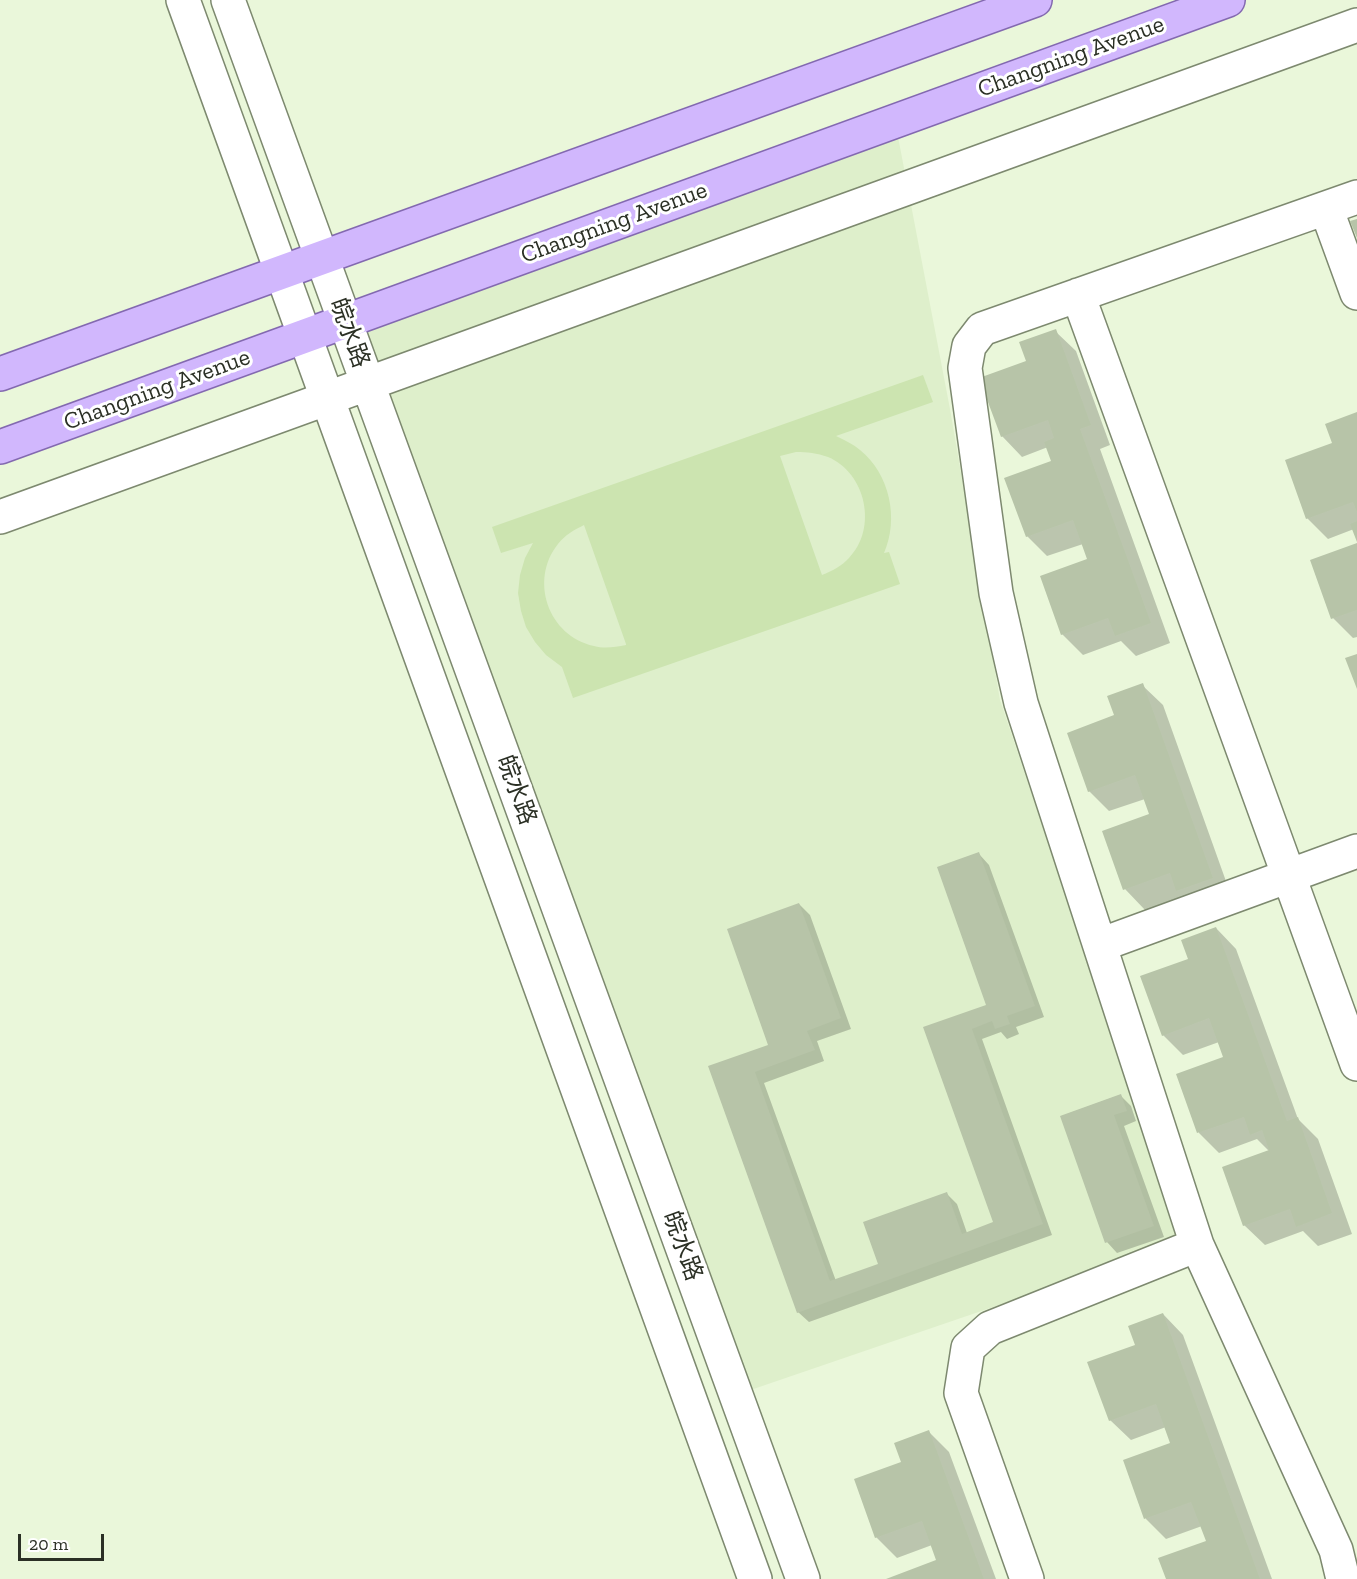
<!DOCTYPE html>
<meta charset="utf-8">
<style>
body{margin:0}
#map{position:relative;width:1357px;height:1579px;overflow:hidden;background:#eaf7da;font-family:"Zilla Slab",serif}
canvas{display:block}
.scale{position:absolute;left:18px;top:1534px;width:86px;height:27px;box-sizing:border-box;border:3px solid #2b3025;border-top:0;padding-left:8px;font-size:18px;line-height:21px;white-space:nowrap;color:#2b3025;-webkit-text-stroke:4px #fff;paint-order:stroke}
</style>
<div id="map">
<canvas width="1357" height="1579"></canvas>
<div class="scale">20 m</div>
</div>
<script>
const g = document.querySelector('canvas').getContext('2d');
g.lineJoin = 'round';
function fillPath(path, color) {
  g.fillStyle = color;
  g.fill(path, 'evenodd');
}
function stroke(path, color, width, dash) {
  g.strokeStyle = color;
  g.lineWidth = width;
  g.lineCap = dash ? 'butt' : 'round';
  g.setLineDash(dash || []);
  g.stroke(path);
}
function write(font, color, halo, rows, align = 'center') {
  g.font = font + ' "Zilla Slab","Noto Sans SC",serif';
  g.lineWidth = 6;
  g.setLineDash([]);
  g.textBaseline = 'middle';
  g.strokeStyle = halo;
  g.fillStyle = color;
  for (const [text, x, y, turn = 0] of rows) {
    g.save();
    g.translate(x, y);
    g.rotate((+turn || 0) * Math.PI / 180);
    g.textAlign = isNaN(turn) ? turn : align;
    if (halo) g.strokeText(text, 0, 0);
    g.fillText(text, 0, 0);
    g.restore();
  }
}
fillPath(new Path2D(`
 M895,121L950,409L1000,700L1183,1242L736,1395L345,321Z`), '#deefcb');
fillPath(new Path2D(`
 M923,375L933,402L836,436C844,440 853,444 860,450C890,474 899,519 884,553L889,552L900,584L573,698L562,667L546,655L535,642L526,627L521,611L518,593L520,575L525,558L533,543L501,553L492,527ZM796,452C807,452 817,453 828,457C866,473 878,528 849,558C842,566 832,571 822,575L780,456ZM584,525L626,644V645C615,647 605,649 594,646C548,636 529,580 558,544C565,535 574,530 584,525Z`), '#cce4b0');
fillPath(new Path2D(`
 M1055,331L1076,351L1110,445L1100,449L1170,643L1136,656L1121,641L1083,655L1062,634L1041,577L1089,560L1083,544L1047,556L1027,536L1053,462L1048,447L1022,457L1002,436L1028,362Z
 M1357,414V539L1354,529L1328,539L1307,518L1334,444Z
 M1357,544V637L1353,638L1333,618Z
 M1142,685L1163,705L1232,898L1198,911L1183,896L1145,910L1125,889L1151,815L1145,799L1109,811L1089,791L1116,716Z
 M979,854L989,865L1044,1017L1016,1027L1019,1034L1007,1039L1001,1032L982,1039L1052,1235L809,1322L798,1312L710,1067L770,1046L799,904L810,915L851,1029L817,1041L824,1061L764,1083L836,1281L880,1265L946,1193L957,1204L967,1233L995,1223L925,1028L988,1006Z
 M1216,928L1236,949L1298,1119L1318,1139L1352,1234L1318,1246L1303,1231L1265,1245L1244,1225L1269,1151L1257,1139L1219,1153L1199,1133L1178,1075L1225,1058L1219,1042L1183,1055L1163,1035L1190,960Z
 M1120,1095L1131,1106L1136,1121L1124,1126L1164,1237L1117,1253L1107,1242L1062,1116Z
 M1163,1314L1183,1335L1272,1579H1168L1207,1542L1202,1526L1166,1539L1146,1519L1125,1461L1172,1444L1166,1427L1131,1440L1110,1420L1137,1346Z
 M929,1432L949,1452L996,1579H891L938,1561L932,1545L897,1558L876,1537L903,1463Z`), '#0003');
fillPath(new Path2D(`
 M1357,219V238L1350,221Z
 M1056,329L1091,425L1080,429L1151,623L1115,636L1108,618L1061,635L1040,576L1087,559L1073,520L1026,537L1004,478L1051,461L1044,442L1054,438L1048,420L1001,437L979,378L1026,361L1019,342Z
 M1357,412V512L1353,502L1306,519L1285,460L1332,443L1325,424Z
 M1357,521V542L1350,524Z
 M1357,543V610L1331,619L1310,560Z
 M1357,654V689L1345,658Z
 M1143,683L1213,878L1176,891L1170,873L1123,890L1102,831L1149,814L1135,775L1088,792L1067,733L1114,715L1107,696Z
 M979,852L1035,1006L1007,1016L1010,1024L995,1029L992,1021L972,1029L1043,1224L797,1313L708,1066L768,1045L727,929L799,903L841,1018L807,1031L815,1050L755,1072L830,1281L878,1264L863,1222L947,1192L962,1234L993,1222L923,1027L986,1005L937,867Z
 M1216,927L1287,1121L1298,1117L1332,1213L1296,1227L1290,1209L1243,1226L1222,1167L1269,1150L1262,1130L1250,1135L1244,1117L1197,1133L1176,1074L1223,1057L1209,1018L1162,1036L1140,976L1188,959L1181,940Z
 M1121,1094L1127,1111L1114,1115L1154,1226L1105,1243L1060,1116Z
 M1163,1313L1260,1579H1166L1158,1558L1206,1541L1191,1502L1144,1519L1123,1460L1170,1443L1156,1404L1109,1421L1087,1362L1135,1345L1128,1326Z
 M929,1430L984,1579H886L936,1560L922,1521L875,1538L854,1479L901,1462L894,1443Z`), '#b7c4a8');
const minor = new Path2D(`
 M183,0L755,1579
 M228,0L803,1579
 M1326,208L1357,293
 M1078,295L1357,1064
 M0,517L1357,25
 M1100,945L1357,851
 M1027,1579L961,1393L968,1348L990,1328L1197,1245
 M1343,1579L1336,1550L1197,1245L1021,703L996,593L965,368L969,346L982,329L1357,197`);
const major = new Path2D(`
 M0,374L1035,0
 M0,447L1228,0`);
stroke(minor, '#7d896f', 36);
stroke(major, '#8369b0', 36);
stroke(minor, '#fff', 33);
stroke(major, '#d1b7fd', 33);
write('24px', '#2b3025', '#fff', [
 ["Changning Avenue",1071,57,-20],
 ["Changning Avenue",614,223,-20],
 ["皖水路",349,333,70],
 ["Changning Avenue",157,390,-20],
 ["皖水路",516,790,70],
 ["皖水路",682,1246,70]
]);
</script>
